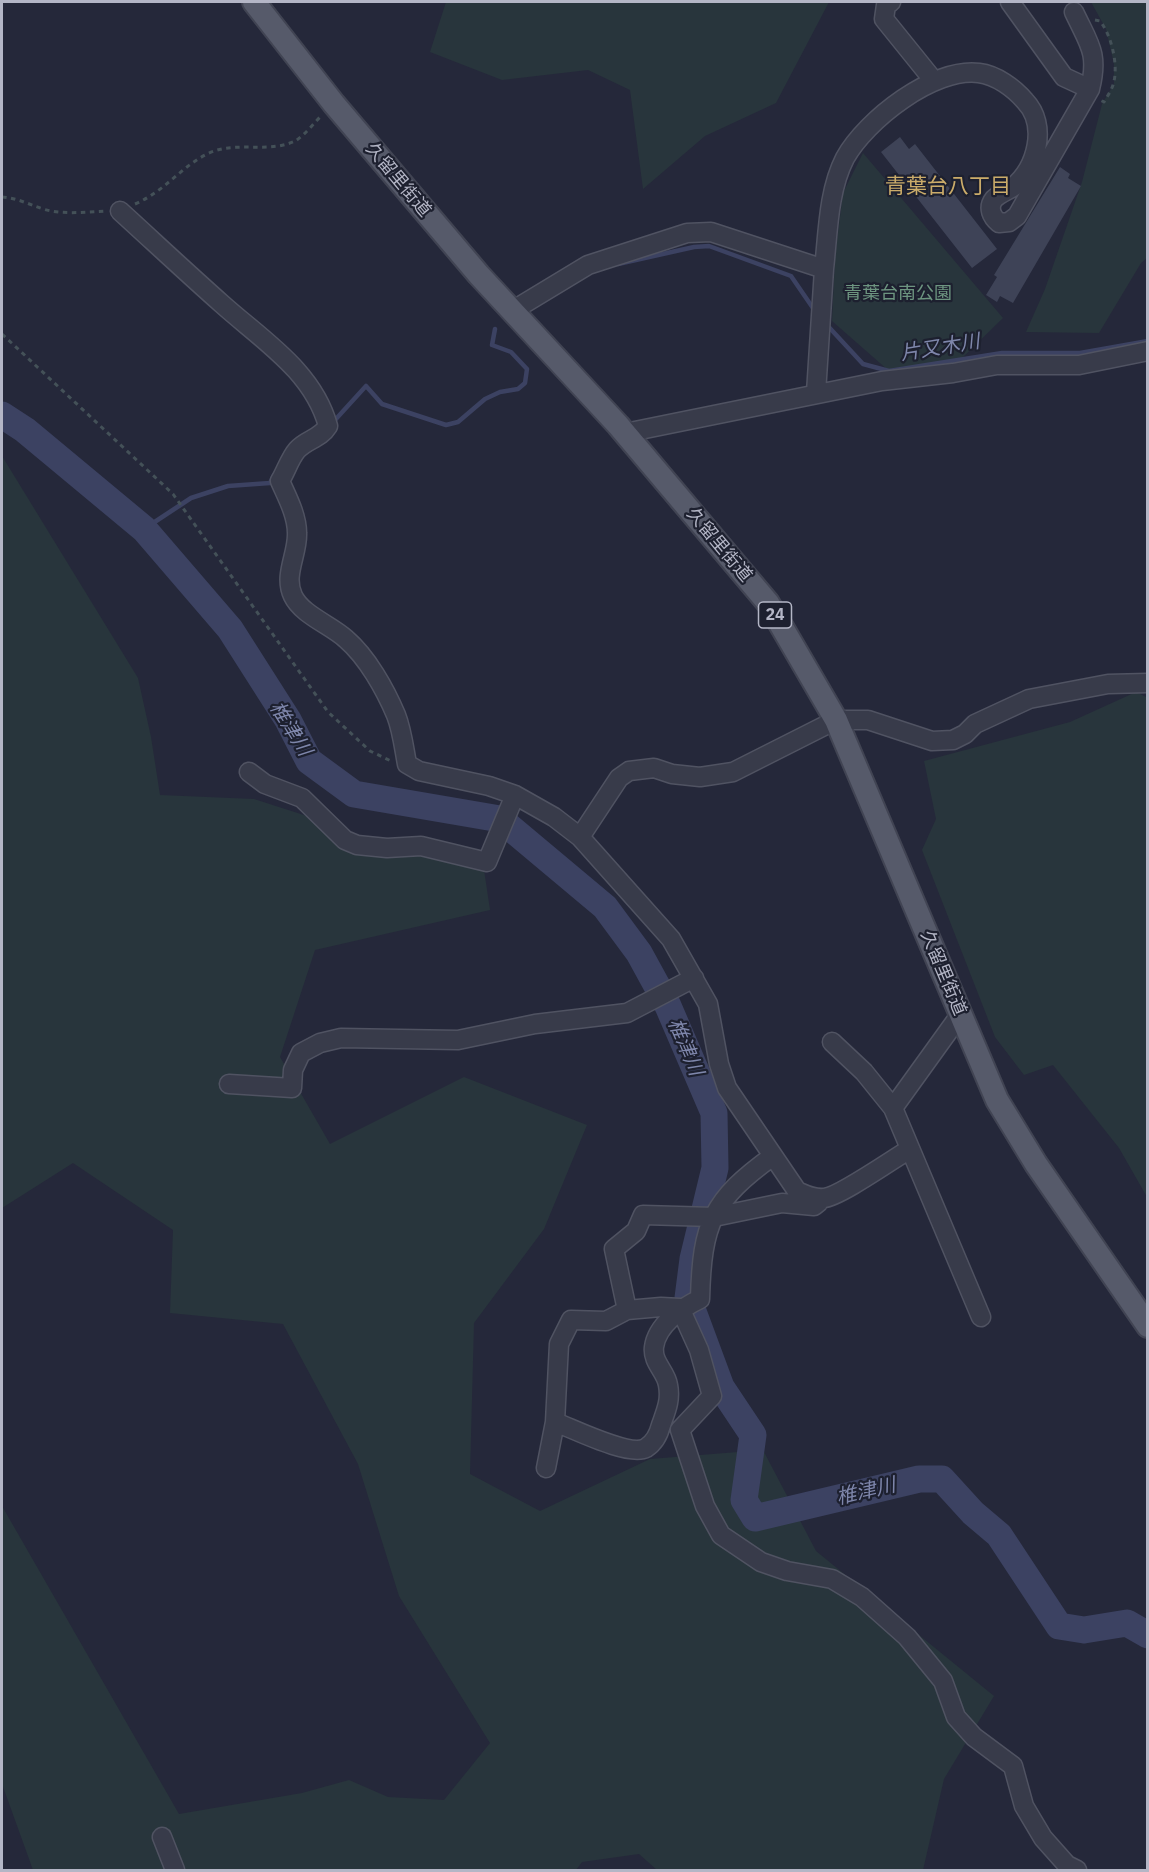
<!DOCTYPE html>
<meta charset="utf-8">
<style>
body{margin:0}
#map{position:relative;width:1149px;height:1872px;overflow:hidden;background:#25283a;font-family:"IBM Plex Sans",sans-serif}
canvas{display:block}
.frame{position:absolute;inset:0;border:3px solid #b4b6c6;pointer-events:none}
</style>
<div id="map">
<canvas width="1149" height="1872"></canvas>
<div class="frame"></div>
</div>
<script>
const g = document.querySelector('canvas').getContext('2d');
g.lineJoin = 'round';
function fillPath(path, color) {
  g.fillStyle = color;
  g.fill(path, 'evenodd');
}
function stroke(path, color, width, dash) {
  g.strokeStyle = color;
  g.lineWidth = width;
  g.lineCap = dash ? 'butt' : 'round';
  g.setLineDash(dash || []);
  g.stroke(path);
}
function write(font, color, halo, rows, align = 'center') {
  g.font = font + ' "IBM Plex Sans","Noto Sans JP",sans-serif';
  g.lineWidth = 4.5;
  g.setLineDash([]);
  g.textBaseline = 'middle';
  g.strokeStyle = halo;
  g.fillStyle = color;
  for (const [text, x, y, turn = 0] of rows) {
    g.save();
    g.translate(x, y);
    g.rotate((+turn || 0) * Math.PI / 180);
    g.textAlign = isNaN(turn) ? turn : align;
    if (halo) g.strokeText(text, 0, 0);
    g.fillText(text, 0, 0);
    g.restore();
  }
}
fillPath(new Path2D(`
 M446,2H829L776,103L705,136L643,189L630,90L588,70L502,80L430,52Z
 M1091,2H1147V258L1141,263L1099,333L1026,332L1045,289L1082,182L1102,104L1114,84V64L1106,29Z
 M863,153L1003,318L959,361L889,371L832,321L835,257L843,193Z
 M2,456L138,678L151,737L160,795L254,799L310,817L340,846L428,851L484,870L490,910L315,950L280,1057L330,1144L464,1077L587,1125L544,1229L474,1323L470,1474L540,1511L650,1459L763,1450L816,1551L994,1696L944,1779L923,1870H657L639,1854L582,1862L576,1870H33L2,1784V1506L179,1814L302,1793L349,1780L388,1797L444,1800L490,1743L399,1596L358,1464L283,1324L170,1313L173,1230L73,1163L2,1208Z
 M1136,692L1148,698L1147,1197L1119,1148L1053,1065L1024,1075L995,1037L922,850L936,819L924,761L1070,722Z`), '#28353c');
stroke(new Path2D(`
 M618,264L694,247L709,246L791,276L815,311
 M826,324L863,364L889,371L1002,353H1080L1148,341
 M330,423L335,420L366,386L382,404L446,425L458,422L485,399L500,392L518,389L525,383L527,369L511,352L492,345L495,329
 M144,529L191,498L228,486L270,483L274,475`), '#3c4262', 4.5);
stroke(new Path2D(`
 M2,415L25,430L144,529L230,629L288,720L309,761L354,794L500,819L605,907L639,953L668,1006L714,1113L715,1168L693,1259L688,1298L721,1387L753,1435L744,1500L755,1518L919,1479H942L973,1513L999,1535L1059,1626L1084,1630L1127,1623L1148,1635`), '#3c4262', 27);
fillPath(new Path2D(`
 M900,137L909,149L915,144L997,249L972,268L881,152Z
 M1060,167L1070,174L1068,178L1081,186L1013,303L1000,296L997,302L986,295L997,277L994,275Z`), '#3e4357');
const minor = new Path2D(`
 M891,2L886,5L884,19L934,81
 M1010,2L1064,77L1090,89
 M120,211C154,242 187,273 222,304C262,340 313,371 328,426C320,439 307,439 297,450C290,458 286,471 280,481C287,497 297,515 297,533C298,554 283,575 293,596C302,615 331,625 346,639C367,657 385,689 396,715C402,730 404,748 407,764L419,771L489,786L515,795L554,817L580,837L671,939L708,1004L719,1064L727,1088L797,1191C806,1195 814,1199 824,1198C839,1197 893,1159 910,1149
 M824,269C828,233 828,191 845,158C866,120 934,67 979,73C996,75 1014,88 1025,101C1048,125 1037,167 1013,187C1007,191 999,194 994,199C987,208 992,217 999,223L1009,222L1017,216L1090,89C1099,53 1089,44 1074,12
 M512,311L588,265L687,233L711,232L824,269L816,393
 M625,433L882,381L953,373L997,365H1079L1148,351
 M249,772L265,784L302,798L345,840L357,845L387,848L421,846L487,862L515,795
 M580,837L619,778L629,771L654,768L672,774L700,777L733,772L836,720H868L932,741L953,740L965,734L975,724L1029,699L1108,684L1148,683
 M832,1042L864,1072L893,1108L981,1317
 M229,1084L292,1088L293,1070L301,1053L320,1043L341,1038L458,1040L535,1024L627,1013L694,978
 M893,1108L960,1015
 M627,1310L614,1249L636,1231L643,1215L714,1217L782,1203L814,1206L819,1202
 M555,1422C574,1429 629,1457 646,1448C654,1443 659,1433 661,1425C666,1411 671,1400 668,1385C666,1371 652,1363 654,1347C657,1325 681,1308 700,1299C702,1223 712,1200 773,1156
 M546,1468L555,1422L559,1344L571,1320L606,1321L627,1310L661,1307L680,1308L699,1350L712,1396L680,1430L705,1506L721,1535L761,1562L787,1571L832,1579L862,1597L907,1637L943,1681L956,1717L974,1737L1013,1766L1024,1806L1043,1838L1067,1865L1077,1870
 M162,1837L175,1870`);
const major = new Path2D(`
 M254,2L334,104L479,275L618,425L768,603L836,720L997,1100L1036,1164L1148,1326`);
stroke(minor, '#505362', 21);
stroke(major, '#414453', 26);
stroke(new Path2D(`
 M1095,20L1100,21C1112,36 1119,67 1113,85C1111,91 1107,97 1104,102L1100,100
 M2,197C17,198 28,204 43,209C63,215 85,212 106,211
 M135,204C165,191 181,167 207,154C235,140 268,154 295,141C304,136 314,123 322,115
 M2,334L173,494L328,712L370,751L391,761`), '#445158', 3, [4.5, 4.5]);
stroke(minor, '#383b4a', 18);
stroke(major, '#565a6a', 22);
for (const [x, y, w] of [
 [775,615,33]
]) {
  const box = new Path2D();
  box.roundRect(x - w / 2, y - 13, w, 26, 4.5);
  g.fillStyle = '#1d202f';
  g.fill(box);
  stroke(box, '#b4b6c6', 1.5);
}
write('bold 16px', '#b4b6c6', null, [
 ["24",775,615]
]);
write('18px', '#b4b6c6', '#1d202f', [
 ["久留里街道",398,180,50],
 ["久留里街道",719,545,50],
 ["久留里街道",943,973,67]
]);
write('18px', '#6d9580', '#1d202f', [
 ["青葉台南公園",898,294]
]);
write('italic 20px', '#7e86ab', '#1d202f', [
 ["片又木川",940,348,-9],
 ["椎津川",290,729,58],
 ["椎津川",685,1047,67],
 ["椎津川",866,1492,-13]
]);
write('21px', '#cbac6a', '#1d202f', [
 ["青葉台八丁目",948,187]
]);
</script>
